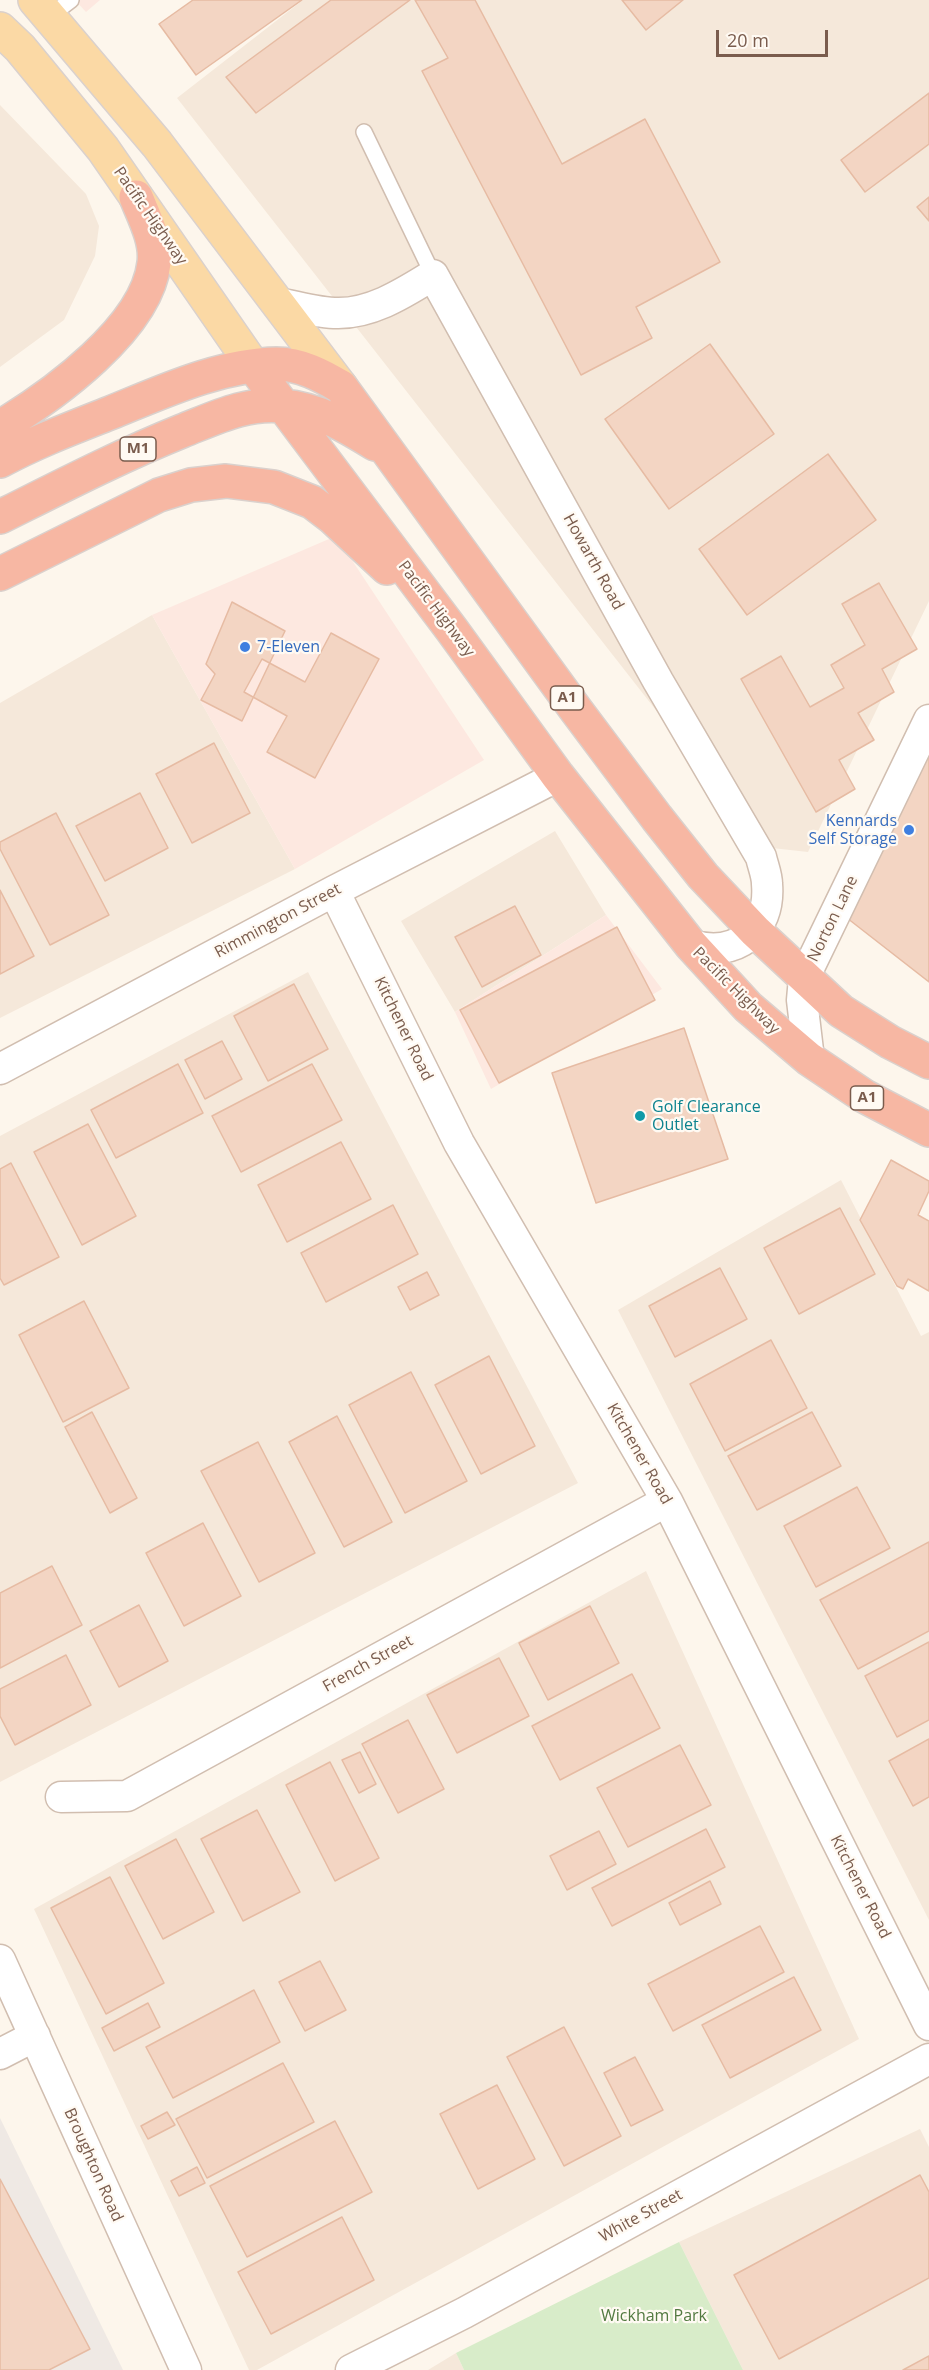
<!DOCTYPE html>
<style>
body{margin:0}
#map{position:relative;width:929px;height:2370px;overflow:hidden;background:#fdf6ec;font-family:"Open Sans",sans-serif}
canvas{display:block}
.scale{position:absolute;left:716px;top:30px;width:112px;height:27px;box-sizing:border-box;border:3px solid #7a5c4d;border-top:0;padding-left:8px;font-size:18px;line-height:21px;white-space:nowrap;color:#7a5c4d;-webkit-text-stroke:4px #fffaf3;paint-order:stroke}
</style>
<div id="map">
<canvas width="929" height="2370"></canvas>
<div class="scale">20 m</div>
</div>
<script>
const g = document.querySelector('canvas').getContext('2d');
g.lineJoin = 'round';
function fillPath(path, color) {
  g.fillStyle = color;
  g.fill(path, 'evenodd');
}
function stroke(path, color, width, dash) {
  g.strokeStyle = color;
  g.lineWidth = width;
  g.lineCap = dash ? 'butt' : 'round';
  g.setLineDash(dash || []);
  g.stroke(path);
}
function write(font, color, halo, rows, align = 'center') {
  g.font = font + ' "Open Sans",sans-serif';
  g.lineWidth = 4.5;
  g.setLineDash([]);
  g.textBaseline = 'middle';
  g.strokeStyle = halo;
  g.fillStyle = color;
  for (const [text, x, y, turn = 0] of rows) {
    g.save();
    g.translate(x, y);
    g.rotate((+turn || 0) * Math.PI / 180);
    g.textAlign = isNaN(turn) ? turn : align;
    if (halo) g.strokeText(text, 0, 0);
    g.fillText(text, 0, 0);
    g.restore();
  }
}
fillPath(new Path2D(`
 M303,0H929V601L808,852L763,847L177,98Z
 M0,105L86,194L99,226L95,256L64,320L0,367Z
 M152,615L295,869L0,1018V703Z
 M555,831L606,915L455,1012L401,921Z
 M308,972L578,1483L0,1782V1136Z
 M841,1180L921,1336L929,1332V1920L618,1310Z
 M646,1571L859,2039L257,2370H249L34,1909Z
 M920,2129L929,2147V2370H743L679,2242Z
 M456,2353L464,2370H428Z`), '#f5e8da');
fillPath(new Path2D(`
 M75,0H100L86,12Z
 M336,536L484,760L295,869L152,615Z
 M606,915L662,989L491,1089L455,1012Z`), '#fde8e0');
fillPath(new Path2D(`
 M0,2118L123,2370H0Z`), '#efe9e4');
fillPath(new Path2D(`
 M679,2242L743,2370H464L456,2353Z`), '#d8ecc9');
const building = new Path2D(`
 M193,0H302L196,75L159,24Z
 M331,0H410L256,113L226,77Z
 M415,0H475L562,164L645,119L720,262L636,307L652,338L581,375L422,71L448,58Z
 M622,0H683L646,30Z
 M929,93V144L865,192L841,160Z
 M929,197V221L917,207Z
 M710,344L774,434L669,509L605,419Z
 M828,454L876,520L747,615L699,549Z
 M879,583L917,649L882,669L894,692L858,713L874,740L839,760L855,789L816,812L741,679L781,656L810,707L844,688L831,665L865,645L842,604Z
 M232,602L285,631L242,721L201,700L215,674L206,664Z
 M331,633L379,659L315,778L267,752L287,716L244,692L262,659L305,682Z
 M929,742V982L847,918Z
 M214,743L250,813L192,843L156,774Z
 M140,793L168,848L105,881L76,826Z
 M56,813L109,915L50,945L0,849V842Z
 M0,890L34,956L0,974Z
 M515,906L541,955L482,987L455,937Z
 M617,927L655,1000L499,1083L460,1010Z
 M294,984L328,1049L268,1081L234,1016Z
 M684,1028L728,1159L596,1203L552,1073Z
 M222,1041L242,1079L205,1099L185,1060Z
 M178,1064L203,1113L116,1158L91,1110Z
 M312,1064L342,1120L241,1172L212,1116Z
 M88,1124L136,1216L82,1245L34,1152Z
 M341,1142L371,1199L287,1242L258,1185Z
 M891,1160L929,1181V1191L918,1215L929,1221V1291L908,1279L903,1289L897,1286L860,1220Z
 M11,1163L59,1257L4,1285L0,1278V1169Z
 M393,1205L418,1254L326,1302L301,1253Z
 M840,1208L875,1274L799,1314L764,1248Z
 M720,1268L747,1319L675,1357L649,1306Z
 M427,1272L439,1295L410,1310L398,1287Z
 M84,1301L129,1388L63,1422L19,1335Z
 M771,1340L807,1408L725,1451L690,1384Z
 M489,1356L535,1446L481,1474L435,1385Z
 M411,1372L467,1481L405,1513L349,1405Z
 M92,1412L137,1498L110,1513L65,1427Z
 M812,1412L841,1466L757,1510L728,1456Z
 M337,1416L392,1522L344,1547L289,1442Z
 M258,1442L315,1553L259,1582L201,1471Z
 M857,1487L890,1548L816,1587L784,1526Z
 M203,1523L241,1596L184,1626L146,1553Z
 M929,1542V1631L858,1669L820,1600Z
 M52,1566L82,1625L0,1668V1593Z
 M139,1605L168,1661L119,1687L90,1631Z
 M590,1606L619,1663L548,1700L519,1643Z
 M929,1642V1720L897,1737L865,1676Z
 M66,1655L91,1705L15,1745L0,1716V1689Z
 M499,1658L529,1716L457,1753L427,1695Z
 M632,1674L660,1728L560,1780L532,1726Z
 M408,1720L444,1789L398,1813L362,1744Z
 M929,1739V1797L913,1806L889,1761Z
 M680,1745L711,1805L628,1847L597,1788Z
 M360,1752L376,1784L359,1793L342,1760Z
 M330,1762L379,1858L335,1881L286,1785Z
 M257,1810L300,1892L243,1921L201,1839Z
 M706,1829L725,1867L612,1926L592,1888Z
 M599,1831L616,1864L567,1890L550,1856Z
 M176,1839L214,1912L163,1939L125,1866Z
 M110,1877L164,1983L106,2014L51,1908Z
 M710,1881L721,1904L680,1925L669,1903Z
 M760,1926L784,1972L673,2031L648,1984Z
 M320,1961L346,2010L305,2031L279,1982Z
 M794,1977L821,2030L730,2078L702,2025Z
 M254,1990L280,2042L173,2098L146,2047Z
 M148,2003L160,2027L114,2051L102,2028Z
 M564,2027L621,2136L564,2166L507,2057Z
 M635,2057L663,2110L631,2126L604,2073Z
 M283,2063L314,2122L207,2178L176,2119Z
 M497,2085L535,2159L478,2189L440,2114Z
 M167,2112L175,2125L148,2139L141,2126Z
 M335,2121L372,2192L247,2257L210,2186Z
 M197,2167L205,2183L179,2196L171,2181Z
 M920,2175L929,2192V2278L779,2359L734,2275Z
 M0,2179L90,2349L49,2370H0Z
 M342,2217L374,2280L271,2334L238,2272Z
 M929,2356V2370H903Z`);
fillPath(building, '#f3d5c3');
stroke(building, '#e6bba3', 1.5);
const lane = new Path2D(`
 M50,16L71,0
 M364,132L433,275`);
const street = new Path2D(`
 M279,303C297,307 316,312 334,313C370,315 404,293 433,275L658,681L761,857C763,866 767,875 767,884C771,932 735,958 691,945
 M334,891L459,1143L667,1501L929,2025
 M809,1059L802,1000L804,978L929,720
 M0,1069L334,891L558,776
 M61,1797L127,1796L667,1501
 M0,1960L186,2370
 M0,2054L35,2036
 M351,2370L464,2313L929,2059`);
const primary = new Path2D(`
 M35,0L157,144L341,387
 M0,29L20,48L103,149L254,367`);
const highway = new Path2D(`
 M254,367L452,630L558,776L691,945L748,1007L809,1059L864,1096L929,1130
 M0,427C52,396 147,328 154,263C157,241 144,217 136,197
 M0,461C35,442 72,428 110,413C162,392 219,365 277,364C300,364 321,375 341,387L576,710L657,818L703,876L755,931L841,1011L890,1042L929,1062
 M0,517C60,487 120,456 182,431C215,418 246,402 283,406C318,409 346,426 375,444
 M0,574L159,495L191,485L226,481L274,487L312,502L333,518L387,568`);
stroke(lane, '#d1beb0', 18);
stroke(street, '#d1beb0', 33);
stroke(primary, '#dad1cd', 36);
stroke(highway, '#dad1cd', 36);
stroke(lane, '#fff', 15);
stroke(street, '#fff', 30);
stroke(primary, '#fbd9a5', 33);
stroke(highway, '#f7b7a3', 33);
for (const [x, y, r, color] of [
 [245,647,6,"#3f7fe0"],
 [909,830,6,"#3f7fe0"],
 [640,1116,6,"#0f9aa8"]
]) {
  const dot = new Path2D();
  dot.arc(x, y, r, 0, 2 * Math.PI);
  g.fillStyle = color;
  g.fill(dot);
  stroke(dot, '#fffaf3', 2);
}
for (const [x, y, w] of [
 [138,449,36],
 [567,698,33],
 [867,1098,33]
]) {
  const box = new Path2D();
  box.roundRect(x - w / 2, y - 12, w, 24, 4.5);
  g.fillStyle = '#fffaf3';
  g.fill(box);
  stroke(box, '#7a5c4d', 1.5);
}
write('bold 15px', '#7a5c4d', null, [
 ["M1",138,449],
 ["A1",567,698],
 ["A1",867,1098]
]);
write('16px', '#7a5c4d', '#fffaf3', [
 ["Pacific Highway",150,216,55],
 ["Howarth Road",593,562,61],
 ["Pacific Highway",436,609,53],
 ["Norton Lane",833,919,-64],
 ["Rimmington Street",278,921,-28],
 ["Pacific Highway",736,991,45],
 ["Kitchener Road",403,1029,64],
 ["Kitchener Road",639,1454,60],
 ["French Street",368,1664,-29],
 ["Kitchener Road",860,1887,63],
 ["Broughton Road",93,2165,66],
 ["White Street",641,2216,-29]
]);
write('16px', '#366cbe', '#fffaf3', [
 ["7-Eleven",257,647],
 ["Kennards",897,821,"right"],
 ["Self Storage",897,839,"right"]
], 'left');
write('16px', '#0d838f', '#fffaf3', [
 ["Golf Clearance",652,1107],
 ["Outlet",652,1125]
], 'left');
write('16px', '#537a41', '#fffaf3', [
 ["Wickham Park",654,2316]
]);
</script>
